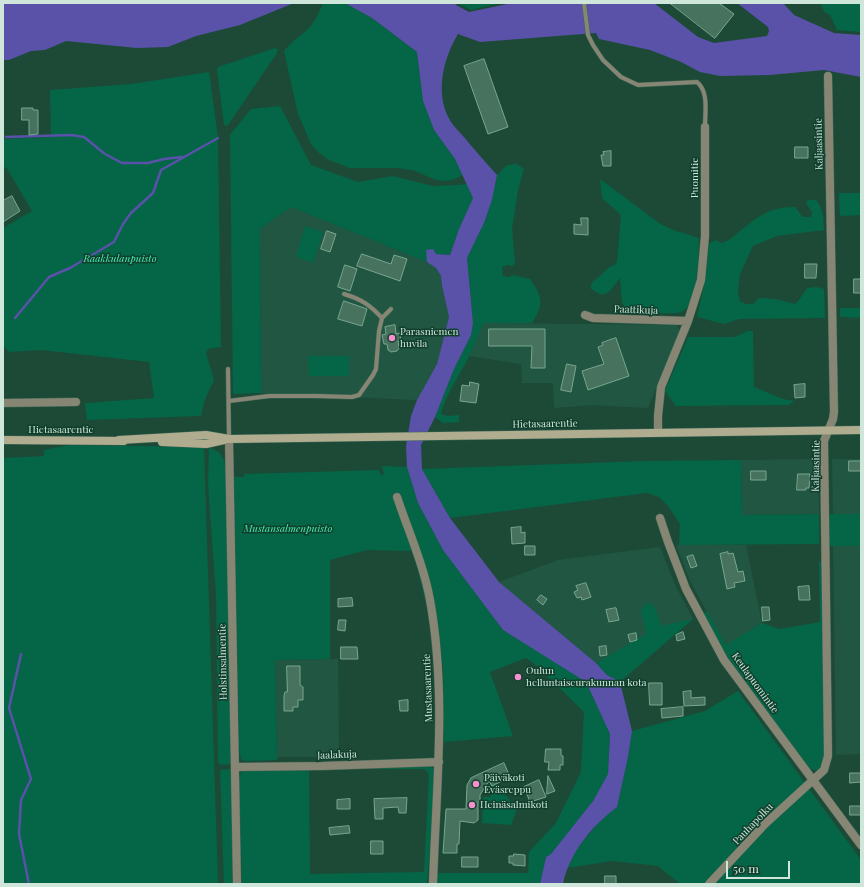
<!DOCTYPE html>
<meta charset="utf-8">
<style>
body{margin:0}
#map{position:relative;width:864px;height:887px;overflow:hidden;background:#1d4a37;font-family:"Playfair Display",serif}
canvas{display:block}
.frame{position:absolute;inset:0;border:4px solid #cfe7db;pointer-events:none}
.scale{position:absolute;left:726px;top:861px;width:64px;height:18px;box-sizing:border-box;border:2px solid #cfe7db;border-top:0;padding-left:5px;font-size:12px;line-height:14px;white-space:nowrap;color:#cfe7db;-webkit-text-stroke:3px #113f2d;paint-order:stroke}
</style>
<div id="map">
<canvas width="864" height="887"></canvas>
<div class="frame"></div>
<div class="scale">50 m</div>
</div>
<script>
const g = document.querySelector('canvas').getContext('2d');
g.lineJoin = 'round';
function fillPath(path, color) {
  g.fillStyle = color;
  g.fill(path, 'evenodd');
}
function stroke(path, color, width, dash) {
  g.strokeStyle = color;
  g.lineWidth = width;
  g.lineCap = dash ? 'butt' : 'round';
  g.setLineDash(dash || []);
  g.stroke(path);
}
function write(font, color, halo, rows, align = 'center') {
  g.font = font + ' "Playfair Display",serif';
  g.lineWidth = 3;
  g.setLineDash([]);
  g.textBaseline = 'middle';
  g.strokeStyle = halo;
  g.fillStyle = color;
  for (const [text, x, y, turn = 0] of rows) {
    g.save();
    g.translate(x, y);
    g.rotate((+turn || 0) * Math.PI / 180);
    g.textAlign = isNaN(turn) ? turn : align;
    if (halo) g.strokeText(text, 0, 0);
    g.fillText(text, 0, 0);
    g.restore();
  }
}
fillPath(new Path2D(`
 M291,207L427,262L436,268L441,276L442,286L449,317L437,364L417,400L261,393L260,229Z
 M484,323L676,325L680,330L648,408L592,405L554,408L553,383H522L521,364L469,356L476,337Z
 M818,459L819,514L742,515L741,460Z
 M832,459H861V514H833Z
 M833,540H861V754L836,755Z
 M676,545H746L762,623L726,646L690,581Z
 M660,547L676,587L693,619L596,663L499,582L558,560Z
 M338,659L339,757H277L275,660Z`), '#215742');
fillPath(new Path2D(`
 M323,3H345L372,18L417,52L423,101L434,130L455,159L463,175L452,180L443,181L436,180L415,171L399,168H350L329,160L319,153L311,144L298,114L284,51C291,42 299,37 307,30C315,22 319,13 323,3Z
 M457,3H502L471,10Z
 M820,3H861V32L837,30L830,15L825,13Z
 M275,48L278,49L277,53L228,125L225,126L224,125L217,69L218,67Z
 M209,72L218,138L221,347L213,348L208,349L206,353L214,380L205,399L201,416L87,420L85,403L154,398L149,362L41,350L9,352L3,345V228L32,211L6,167L4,168L3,139L51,137L50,90L131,84Z
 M280,106L311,165L358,182L393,176L433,186L457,185L467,184L473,198L459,229L450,255L435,254L427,250V262L291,207L260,229L261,393L233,394L230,135L251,109Z
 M517,164L524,169L518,190L512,229L515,263L513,266L508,265L502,267L503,276L509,277L513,275L530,279C543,297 544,305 532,323H484C478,334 474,347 469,357C459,376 446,394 441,414L448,416L459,415V422L443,423L435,417L454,369L471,335L473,323L467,258L484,223L492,200L497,175L507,165Z
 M600,179L659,223L673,230L699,238C698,255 699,305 681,312C675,315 635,312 626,312L622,302L620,278L609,292L602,295L591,289C590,280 597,280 602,274C607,269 608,267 615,265L617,262L621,215L602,198Z
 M839,193H861V215L840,216Z
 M808,200H816C824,209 823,219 824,230L777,236L753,246L740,274L738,292L740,301L746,304H753L759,298L776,299L795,304L799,300L807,288L817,287L824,289L825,318L739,319L724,324L697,317L705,281L709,244L715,240L722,243L729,240C751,223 765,206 795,207L803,217H811L812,212L806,203Z
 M305,226L323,232L313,263L296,257Z
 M840,308H861V318L840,317Z
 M748,331H753L754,387L783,399L794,401L789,405L676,406L665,391L688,337H734Z
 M308,356H349V376H309Z
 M68,445L204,447L218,884H3V458L44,456V450Z
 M209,448C219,449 224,458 227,467L231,764L222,765L218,763L216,594L208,485Z
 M741,460L742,515L819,514V544L679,545L680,524L668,506L659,497L647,493L450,518L422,469L646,461Z
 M382,466L407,467L418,503L443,550L503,630L542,652L586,682L610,734L608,774L593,801L551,855L546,857L540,884H437V873H528L529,852L556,823L581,772L584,712L537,666L526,658L490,672L513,736L444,742L443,667L438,629L431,624L413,551L367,550L330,560V659L275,660L277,760L245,761L241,759L239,749L234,477H244V474L379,470L381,475H384Z
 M829,514H861V546H829Z
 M822,560L825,764L818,771L810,769L806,765L726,656L702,614L707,611L726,645L762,623L780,629L820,622L819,562Z
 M647,602L655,607L661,626L693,619L620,682L607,675L596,663L646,634L641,610Z
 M738,691L861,860V884H680L658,866L612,861L567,868L577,849L603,817L617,806L628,757L632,731L705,711Z
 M428,766L433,768L436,777L427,884H242L239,779L241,772L244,769L345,767L347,770H309L310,874L424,872L429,774L425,769H374V767Z
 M231,769L233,884H224L220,770Z
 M495,782L517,809L511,825L482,823L483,797H490L492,794L490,791L489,785Z`), '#046547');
fillPath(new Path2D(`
 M3,3H294L240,25L196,36L168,47L137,48L66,41L45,50L31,51L9,60H3Z
 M345,3H456V5L469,12L512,3H654L698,37L714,43L767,36L769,31L768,27L737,3H783L794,15L834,33L861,35V77L824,70L770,75L720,76L700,72L681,62L650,50L599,39L596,33L480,42L458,34C443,59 434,95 451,122C454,127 459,131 463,136C474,149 485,162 497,175L492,200L484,223L467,258L473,323L471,335L454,369L435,417L421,445L422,469L450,518L499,582L596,663L607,675L620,682L632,731L628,757L617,807C593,825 569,853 563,884H540L546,857L551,854L593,801L608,774L610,734L586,682L503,630L443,550L418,503L407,467L406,446L411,416L417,400L437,364L449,317L442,286L441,276L436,268L427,262L426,250L433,249L436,254L450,255L459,229L473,198L455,159L434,130L423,101L417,52L372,18Z`), '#5952a8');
stroke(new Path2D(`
 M6,137L71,135L84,137L105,154L122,163H148L164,159L182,157
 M15,318L49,277L70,268L114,242L123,224L131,213L153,193L161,170L218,138
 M21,654L9,708L31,779L21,800L19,834L29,884`), '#5952a8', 2.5);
const building = new Path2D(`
 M670,3H719L734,14L715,38Z
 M484,59L508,127L488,134L464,66Z
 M22,108H33V110H38V134L29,135V120H22Z
 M795,147H808V158H795Z
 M611,151V166H603L601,155H604L603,152Z
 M12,196L20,211L3,222V201Z
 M581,218H588V235L574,234V224L581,225Z
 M327,231L336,234L330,252L321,249Z
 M362,254L391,264L394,255L407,259L400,281L357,266Z
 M805,264H817L816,278H805Z
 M345,265L357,269L350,291L338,287Z
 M854,279H861V293H854Z
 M344,301L367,309L362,326L338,319Z
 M395,325L396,334L400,333L401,341H398L399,348L397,351L391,352L388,350L387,344H384L382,335L386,334L385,327Z
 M489,329H545V368H531L532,346H489Z
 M616,338L629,376L588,390L582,371L604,364L598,347L603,345L602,343Z
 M567,364L576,366L571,392L561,390Z
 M470,382L479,384L476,403L460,401L462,385L469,386Z
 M805,384V397L795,398L794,385Z
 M849,461H861V471H849Z
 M751,471H766V480H751Z
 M798,474H810L809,488H806V490H797Z
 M521,527V533L525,532V543L512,544L511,528Z
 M525,546H535V555H525Z
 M728,552V554L733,553L738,572L743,571L745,581L734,583L735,587L727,589L720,554Z
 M693,555L697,566L691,568L687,557Z
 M586,583L591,597L582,600L581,597L577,598L574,592L578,590L576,586Z
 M809,586L810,600H799L798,587Z
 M541,595L547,599L543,605L537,600Z
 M352,598L353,606L338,607V599Z
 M762,607H769L770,620L763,621Z
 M616,608L619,620L609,622L606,610Z
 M339,620H346L345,631L338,630Z
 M683,632L685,639L677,641L676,635Z
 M636,633L637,640L630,642L628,635Z
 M606,646L607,655L600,656L599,647Z
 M341,647H357L358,659H341Z
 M287,666H300V685L303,687V700H298V707H293V711H284V696L285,692H287Z
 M649,683H662V705H650Z
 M691,691V698L705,697V705L684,706L683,692Z
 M408,700V711H400L399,701Z
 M683,707V716L662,718L661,709Z
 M546,749H561V755L563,756V765H560V770H548L549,762H545Z
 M504,763L510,777L492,786L489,781L480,795V800L478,802V820L474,823L460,821L459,844H457V853H443L446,809H466L467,785L471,778Z
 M850,773H861V782L850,783Z
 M548,776L555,791L547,794Z
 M539,780L546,797L530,802L524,787Z
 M407,798L406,813H399L398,807L383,808V819H375L374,799Z
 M350,799V809H337V800Z
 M850,806H861V815H850Z
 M349,826L350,833L330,835L329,828Z
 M371,841H383V854H371Z
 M514,854L525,855V866L513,865V863H509V856H513Z
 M462,857H478V867H462Z
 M605,876H616V884H605Z`);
fillPath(building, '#46725e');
stroke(building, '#78a690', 1);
const lane = new Path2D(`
 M584,3L588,35L593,45L603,60L621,77L638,85L697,82C709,92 705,112 705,127
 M344,294C361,299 370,305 382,318
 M228,369L229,439
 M229,401L269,396H316L352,397L359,395L373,375L376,369L379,331L382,318L391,309`);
const street = new Path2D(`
 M585,315L593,318L688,321
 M3,403L76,402
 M658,432V416L661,387L688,321L701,280L705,236V127
 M229,439L237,884
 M397,497C408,530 424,566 430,600C447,694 436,789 433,884
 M660,518L668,542L686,589L724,660L861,845
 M235,767L322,766L439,762
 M709,884L765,824L824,770L828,756L824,441L833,419L834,412L828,76`);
const secondary = new Path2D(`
 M3,440L124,441
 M119,440L206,435L229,439L861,430
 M162,442L206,444L224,440`);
stroke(lane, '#3d6655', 5);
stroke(street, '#3d6655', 9);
stroke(secondary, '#3d6655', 9);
stroke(lane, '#878674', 4);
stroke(street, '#878674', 8);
stroke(secondary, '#afac8f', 8);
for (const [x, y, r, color] of [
 [392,338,4,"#f790ce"],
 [518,677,4,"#f790ce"],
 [476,784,4,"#f790ce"],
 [472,805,4,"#f790ce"]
]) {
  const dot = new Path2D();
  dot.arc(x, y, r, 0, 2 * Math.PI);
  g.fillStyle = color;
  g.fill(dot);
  stroke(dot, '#113f2d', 1.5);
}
write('10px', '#cfe7db', '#113f2d', [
 ["Kaljaasintie",819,144,-91],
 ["Puomitie",695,178,-90],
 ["Paattikuja",636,310,2],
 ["Hietasaarentie",545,424,-1],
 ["Hietasaarentie",61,430],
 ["Kaljaasintie",816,466,-89],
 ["Holstinsalmentie",223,662,-91],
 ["Keulapuomintie",755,683,54],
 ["Mustasaarentie",428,688,-92],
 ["Jaalakuja",337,755,-2],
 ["Pauhapolku",753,824,-46]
]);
write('italic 10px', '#47f1b2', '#113f2d', [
 ["Raakkulanpuisto",120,259],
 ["Mustansalmenpuisto",288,529]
]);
write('10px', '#cfe7db', '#113f2d', [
 ["Parasniemen",400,332],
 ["huvila",400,344],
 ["Oulun",526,671],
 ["helluntaiseurakunnan kota",526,683],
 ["Päiväkoti",484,778],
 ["Eväsreppu",484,790],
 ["Heinäsalmikoti",480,805]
], 'left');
</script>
